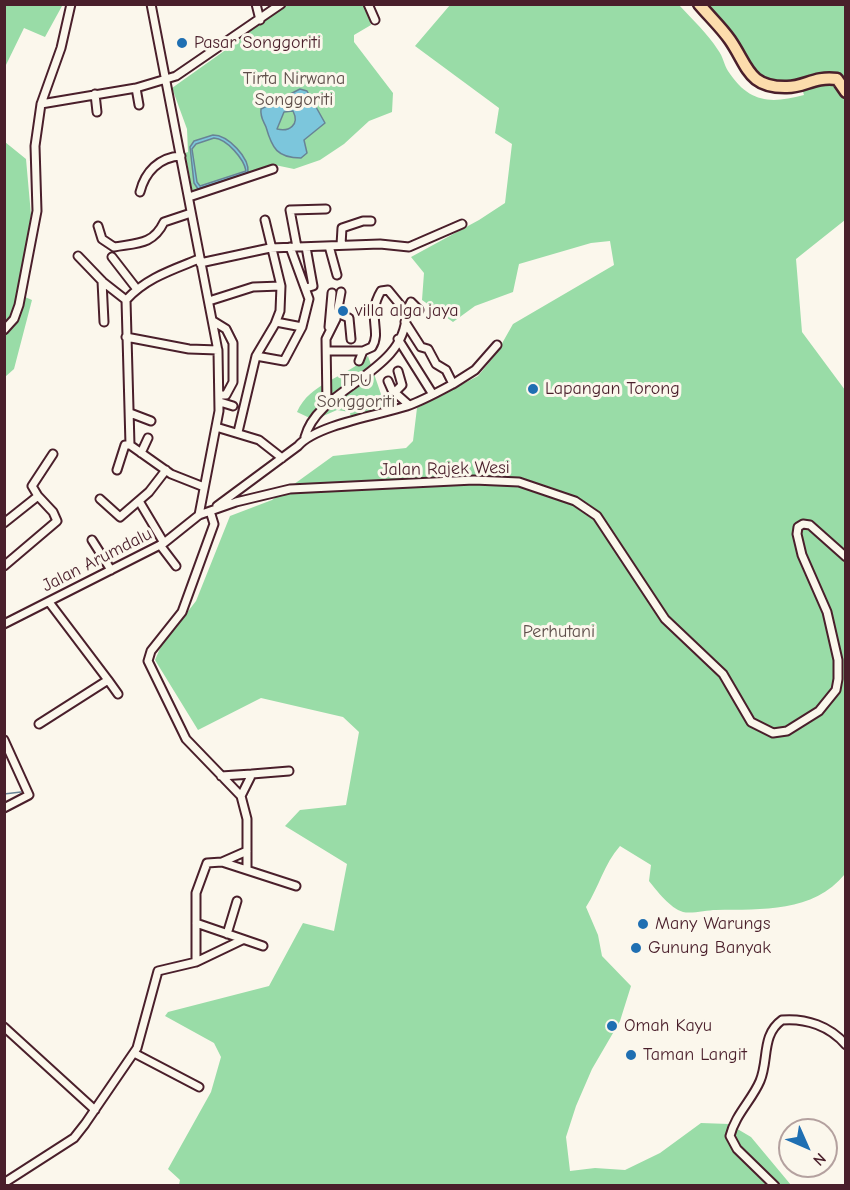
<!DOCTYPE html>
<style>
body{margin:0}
#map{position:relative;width:850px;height:1190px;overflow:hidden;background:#fbf7ec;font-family:"Comic Neue",sans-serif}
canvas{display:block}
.frame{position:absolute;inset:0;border:6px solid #4a1f2b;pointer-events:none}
.north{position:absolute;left:778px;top:1118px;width:60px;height:60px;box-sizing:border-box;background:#fbf7ec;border:2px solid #b4a19f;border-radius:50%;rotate:135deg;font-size:16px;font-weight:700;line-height:24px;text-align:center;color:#4a1f2b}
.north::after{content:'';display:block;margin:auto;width:21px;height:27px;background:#1f6fb2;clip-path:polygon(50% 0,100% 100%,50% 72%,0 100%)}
</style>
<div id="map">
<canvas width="850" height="1190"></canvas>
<div class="frame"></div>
<div class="north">N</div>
</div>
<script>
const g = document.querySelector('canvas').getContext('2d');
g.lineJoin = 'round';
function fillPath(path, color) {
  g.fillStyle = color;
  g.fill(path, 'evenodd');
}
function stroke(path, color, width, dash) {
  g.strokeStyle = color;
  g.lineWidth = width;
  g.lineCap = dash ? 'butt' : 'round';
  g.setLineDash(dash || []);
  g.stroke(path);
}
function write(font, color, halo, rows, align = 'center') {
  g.font = font + ' "Comic Neue",sans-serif';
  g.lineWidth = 6;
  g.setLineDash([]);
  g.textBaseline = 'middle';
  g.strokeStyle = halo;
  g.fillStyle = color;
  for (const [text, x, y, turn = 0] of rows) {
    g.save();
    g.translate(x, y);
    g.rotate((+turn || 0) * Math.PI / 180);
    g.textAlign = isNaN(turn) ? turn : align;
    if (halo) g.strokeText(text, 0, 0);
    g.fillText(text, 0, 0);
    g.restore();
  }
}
fillPath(new Path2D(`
 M5,4L62,6L45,37L24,28L5,67Z
 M283,5H365L371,25L354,35V42L393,93L392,112L369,121L344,144L320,160L294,169L275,165L193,194L185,153L188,152L187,129L172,88L234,44Z
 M450,5H679C692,19 708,34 718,50C723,56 724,65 728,71C749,103 770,104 804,95L799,79C789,82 773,85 762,80C747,73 716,21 704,5H845V220L796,259L802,332L845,390V874C813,913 762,909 716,910C707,910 692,914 683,912C670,908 657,891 649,881L651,865L620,846C604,864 599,887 586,907L598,935L602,956L631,986L620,1021L592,1069L576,1106L566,1137L570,1171L595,1168L625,1170L660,1153L701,1123L729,1124L751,1137L791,1185H179L180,1180L168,1169L211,1092L221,1057L214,1043L165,1016L168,1012L269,986L303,923L334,931L347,864L285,826L300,810L346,805L359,732L343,717L261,698L198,730L155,660L161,646L196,601L230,516L272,500L333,456L406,448L413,441L417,408L478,376L496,354L513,324L614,265L610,241L591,243L519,264L513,292L475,306L453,322L422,300L424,273L411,257L479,220L505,203L512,144L495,133L499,108L415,46Z
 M5,142L26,159L31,215L18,294L32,300L14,369L5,377Z
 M368,356L386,409L351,420L350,412L337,410L314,420L297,412C310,382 346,378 368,356Z`), '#99dca7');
const water = new Path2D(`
 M300,89L307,91L325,123L304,140L307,153L301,158C277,158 272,148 266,127C263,120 260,117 261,109ZM293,111C300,125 289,132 277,129L284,112Z
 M213,135C228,135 250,158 248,173L198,189L194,183L190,147L194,141ZM214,138C227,139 244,159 246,171L200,186L197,182L192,149L196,144Z`);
fillPath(water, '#7cc6dc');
stroke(water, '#688395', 1.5);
stroke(new Path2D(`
 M4,794L21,792`), '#688395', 1.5);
const minor = new Path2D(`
 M151,4L218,351L219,411L199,515
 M256,4L260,20
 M368,4L375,20
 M136,88L139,105
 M95,94L97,112
 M41,104L61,48L71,4
 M140,192C145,172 159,157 181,156
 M189,197L273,169
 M98,226L102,239L114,247C137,243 153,245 164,222L191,213
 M341,245L342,228L363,221H371
 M329,246L337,275
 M297,247L290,210L326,209
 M78,256L103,282L126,300
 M112,257L136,288
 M199,259C172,270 146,278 126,300L130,445L171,474L204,487
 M200,263L270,248L380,244L409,247L462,224
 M102,281L104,322
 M306,288L313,286L306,247
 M209,301L253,287L281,286
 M406,312L411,302L419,310
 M337,313L349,318L351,339
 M213,321L226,329L233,343V382L226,395H221
 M276,322L302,327
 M329,327L332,293
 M4,330L14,319L19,305L37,211L35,146L41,104L136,88L176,76L281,4
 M126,337L189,349L218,350
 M398,339L432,393
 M256,356L284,361L302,327L309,299L290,247
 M359,361L363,351
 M388,381L392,390L409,405
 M453,384L475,370L497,345
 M395,392L402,385L398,371
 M220,402L233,406
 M327,405L326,339L336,319L341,292
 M130,413L151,421
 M216,427L259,440L282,458
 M238,432L256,356L275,324L280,311L281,286L265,220
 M305,437C318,387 408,373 406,312L388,290L381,291C366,316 382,331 372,347L363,351H328
 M141,453L148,438
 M117,470L125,445H130
 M38,496L32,486L53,454
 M100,499L120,517L149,492L166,470
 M139,501L164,543
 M217,506L298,446C316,425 379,415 407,406C422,401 440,391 453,384L446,370L436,364L428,349L421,347L405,322
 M210,511L214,524L182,612L151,651L148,661L186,739L241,796L247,819V869
 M4,523L38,496L53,512L57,521L4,566
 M92,540L111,570
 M160,545L176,566
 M4,624L164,543L199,515L236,502L290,489L474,480L519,482L575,501L597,516L665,619L723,674L751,722L773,733L787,731L819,711L836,690L838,679V660L827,612L802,555L797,534L798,527L803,524L810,525L846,557
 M108,680L118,694
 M39,724L108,680L49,602
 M4,740L29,795L4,808
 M252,774L289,771
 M221,776L252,774L241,796
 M222,862L247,851
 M196,923L263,946
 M227,934L237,901
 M196,962L242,940
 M4,1027L95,1110
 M134,1053L199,1087
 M4,1183L74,1138L85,1124L137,1048L158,971L196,962V893L207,863L222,862L296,886
 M775,1186L737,1149L730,1136C735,1115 752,1100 760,1081C769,1060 761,1035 782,1020C806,1018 830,1026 846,1045`);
const primary = new Path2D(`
 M699,4C709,16 721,27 730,40C748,66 748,88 787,87C805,87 814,76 837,79L846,92`);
stroke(minor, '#4a1f2b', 11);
stroke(primary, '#4a1f2b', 15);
stroke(minor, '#fbf7ec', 7);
stroke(primary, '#fcdcac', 10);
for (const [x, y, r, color] of [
 [182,43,6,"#1f6fb2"],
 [343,311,6,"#1f6fb2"],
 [533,389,6,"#1f6fb2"],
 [643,924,6,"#1f6fb2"],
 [636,948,6,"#1f6fb2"],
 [612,1026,6,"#1f6fb2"],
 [631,1055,6,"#1f6fb2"]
]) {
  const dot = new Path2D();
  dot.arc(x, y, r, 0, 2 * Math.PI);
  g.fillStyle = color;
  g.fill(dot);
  stroke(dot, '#fbf7ec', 2);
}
write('18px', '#4a1f2b', '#fbf7ec', [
 ["Pasar Songgoriti",194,43],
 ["villa alga jaya",355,311],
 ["Lapangan Torong",545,389],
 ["Many Warungs",655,924],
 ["Gunung Banyak",648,948],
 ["Omah Kayu",624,1026],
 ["Taman Langit",643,1055]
], 'left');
write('18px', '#5e4e4a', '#fbf7ec', [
 ["Tirta Nirwana",294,79],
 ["Songgoriti",294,100],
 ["TPU",356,381],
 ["Songgoriti",356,402],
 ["Perhutani",559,632]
]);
write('18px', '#4a1f2b', '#fbf7ec', [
 ["Jalan Rajek Wesi",445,469,-1],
 ["Jalan Arumdalu",97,560,-27]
]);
</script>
